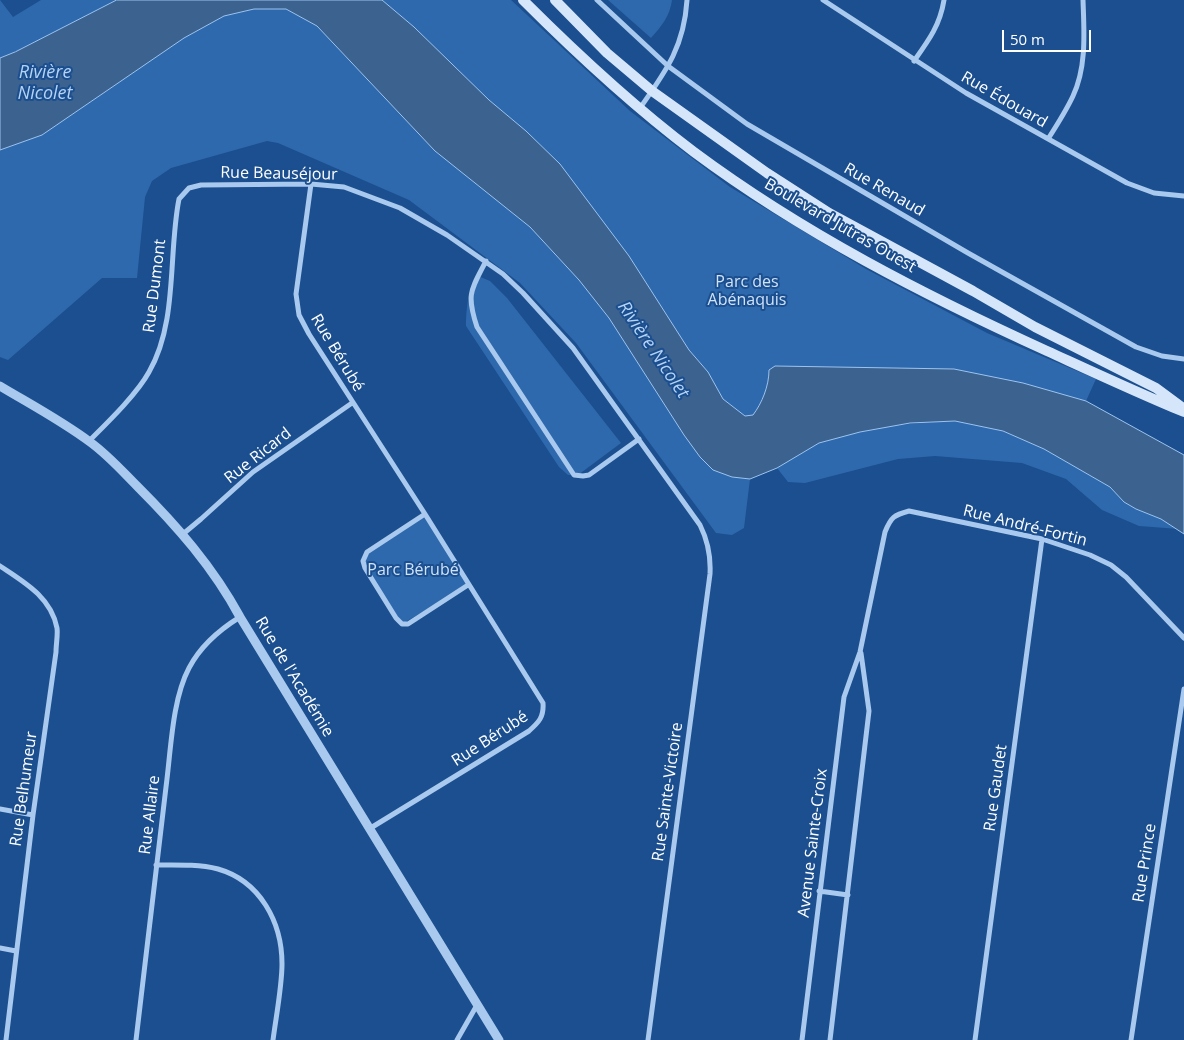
<!DOCTYPE html>
<meta charset="utf-8">
<style>
body{margin:0}
#map{position:relative;width:1184px;height:1040px;overflow:hidden;background:#1b4f8f;font-family:"Open Sans",sans-serif}
canvas{display:block}
.scale{position:absolute;left:1002px;top:30px;width:89px;height:22px;box-sizing:border-box;border:2px solid #fff;border-top:0;padding-left:6px;font-size:15px;line-height:18px;white-space:nowrap;color:#fff;-webkit-text-stroke:4px #1b4f8f;paint-order:stroke}
</style>
<div id="map">
<canvas width="1184" height="1040"></canvas>
<div class="scale">50 m</div>
</div>
<script>
const g = document.querySelector('canvas').getContext('2d');
g.lineJoin = 'round';
function fillPath(path, color) {
  g.fillStyle = color;
  g.fill(path, 'evenodd');
}
function stroke(path, color, width, dash) {
  g.strokeStyle = color;
  g.lineWidth = width;
  g.lineCap = dash ? 'butt' : 'round';
  g.setLineDash(dash || []);
  g.stroke(path);
}
function write(font, color, halo, rows, align = 'center') {
  g.font = font + ' "Open Sans",sans-serif';
  g.lineWidth = 4;
  g.setLineDash([]);
  g.textBaseline = 'middle';
  g.strokeStyle = halo;
  g.fillStyle = color;
  for (const [text, x, y, turn = 0] of rows) {
    g.save();
    g.translate(x, y);
    g.rotate((+turn || 0) * Math.PI / 180);
    g.textAlign = isNaN(turn) ? turn : align;
    if (halo) g.strokeText(text, 0, 0);
    g.fillText(text, 0, 0);
    g.restore();
  }
}
fillPath(new Path2D(`
 M0,0L13,17L41,0H117L15,52L0,58Z
 M382,0H511L630,111L730,187L866,269L987,333L1096,379L1086,401L954,369L769,371C769,386 762,403 753,416H745L723,399L708,372L689,350L629,256L560,164L526,131L489,100L414,27Z
 M608,0H672C670,16 661,27 651,38Z
 M254,9H286L317,26L435,151L530,227L579,280L609,318L684,435L732,477L750,479L744,528L732,535L716,533L576,343L520,283L409,200L278,143L267,141L171,168L152,181L145,197L137,278H102L8,360L0,357V150L42,135L184,38L224,16Z
 M478,276L490,281L507,298L621,443L578,475H568L559,467L466,326C466,312 468,285 478,276Z
 M955,421L1003,431L1044,449L1110,487L1124,502L1136,509L1161,519L1179,529L1139,526L1102,510L1066,479L1022,463L935,456L898,459L805,483L788,482L777,468C791,460 805,448 821,442C864,427 910,423 955,421Z
 M425,514L468,585L402,624L365,568L367,552Z`), '#2e69ad');
const water = new Path2D(`
 M117,0H382L414,27L489,100L526,131L560,164L629,256L689,350L708,372L723,399L745,416L753,415C762,403 769,386 769,370L775,366L954,369L1023,383L1086,401L1184,455V534L1161,519L1136,509L1124,502L1110,487L1044,449L1003,431L955,421L910,423L860,432L819,443L777,468L750,479L732,477L713,470L700,457L684,435L609,318L579,280L530,227L435,151L317,26L286,9H254L224,16L184,38L42,135L0,150V58L15,52Z`);
fillPath(water, '#3c6290');
stroke(water, '#9cc4f0', 1);
stroke(new Path2D(`
 M597,0L668,66L747,124L968,253L1136,347L1162,356L1184,359
 M823,0L966,93L1127,183L1154,193L1184,196
 M914,61C929,40 940,25 944,0
 M640,108C666,71 684,47 687,0
 M1048,139C1057,125 1066,111 1073,96C1087,66 1084,31 1083,0
 M311,184L296,294L299,315L309,334L425,514L543,703C544,717 539,722 529,731L369,829
 M486,261C471,290 466,294 477,327L574,475L583,476L589,475L639,439
 M89,441C107,423 137,394 149,372C178,322 168,254 179,199L189,188L201,185L311,184L344,187L400,208L447,235L503,274L523,293L573,348L700,525C708,541 711,555 710,574L648,1040
 M425,514L367,552L363,561L365,568L396,618L402,624H408L468,585
 M183,534L201,519L253,472L352,403
 M0,566C24,582 51,597 57,628C58,635 56,644 56,652L33,815L6,1040
 M0,809L33,815
 M156,865C176,865 198,864 218,869C260,881 282,922 282,964C282,986 276,1017 273,1040
 M819,891L848,895
 M0,948L16,951
 M136,1040C146,956 156,871 166,787C171,750 172,700 189,668C201,645 219,630 240,617
 M457,1040L477,1005
 M802,1040L844,697L860,652L885,532C891,517 894,515 909,511L1042,539L1090,555L1111,565L1126,577L1184,638
 M830,1040L869,711L861,653
 M975,1040L1042,539
 M1131,1040L1184,689`), '#a9c9ee', 5);
stroke(new Path2D(`
 M0,386C30,404 62,421 90,442C108,455 122,471 137,486C177,526 213,567 240,617L499,1040`), '#a9c9ee', 9);
stroke(new Path2D(`
 M523,0C577,54 633,106 694,152C803,233 924,295 1047,351C1093,372 1138,393 1184,412
 M555,0L607,53L652,91L767,173L829,213L973,291L1035,327L1156,388L1183,408`), '#d6e6fa', 10);
write('16px', '#fff', '#1b4f8f', [
 ["Rue Édouard",1004,100,30],
 ["Rue Beauséjour",279,174,1],
 ["Rue Renaud",884,190,30],
 ["Boulevard Jutras Ouest",840,226,30],
 ["Rue Dumont",155,286,-83],
 ["Rue Bérubé",337,353,59],
 ["Rue Ricard",258,456,-38],
 ["Rue André-Fortin",1025,526,14],
 ["Rue de l'Académie",294,677,59],
 ["Rue Bérubé",490,739,-33],
 ["Rue Gaudet",996,788,-82],
 ["Rue Belhumeur",24,789,-82],
 ["Rue Sainte-Victoire",668,792,-82],
 ["Rue Allaire",150,815,-83],
 ["Avenue Sainte-Croix",813,843,-83],
 ["Rue Prince",1145,863,-81]
]);
write('16px', '#cfe3fa', '#1b4f8f', [
 ["Parc des",747,282],
 ["Abénaquis",747,300],
 ["Parc Bérubé",413,570]
]);
write('italic 18px', '#b5d3f5', '#1b4f8f', [
 ["Rivière",45,73],
 ["Nicolet",45,94],
 ["Rivière Nicolet",653,350,56]
]);
</script>
